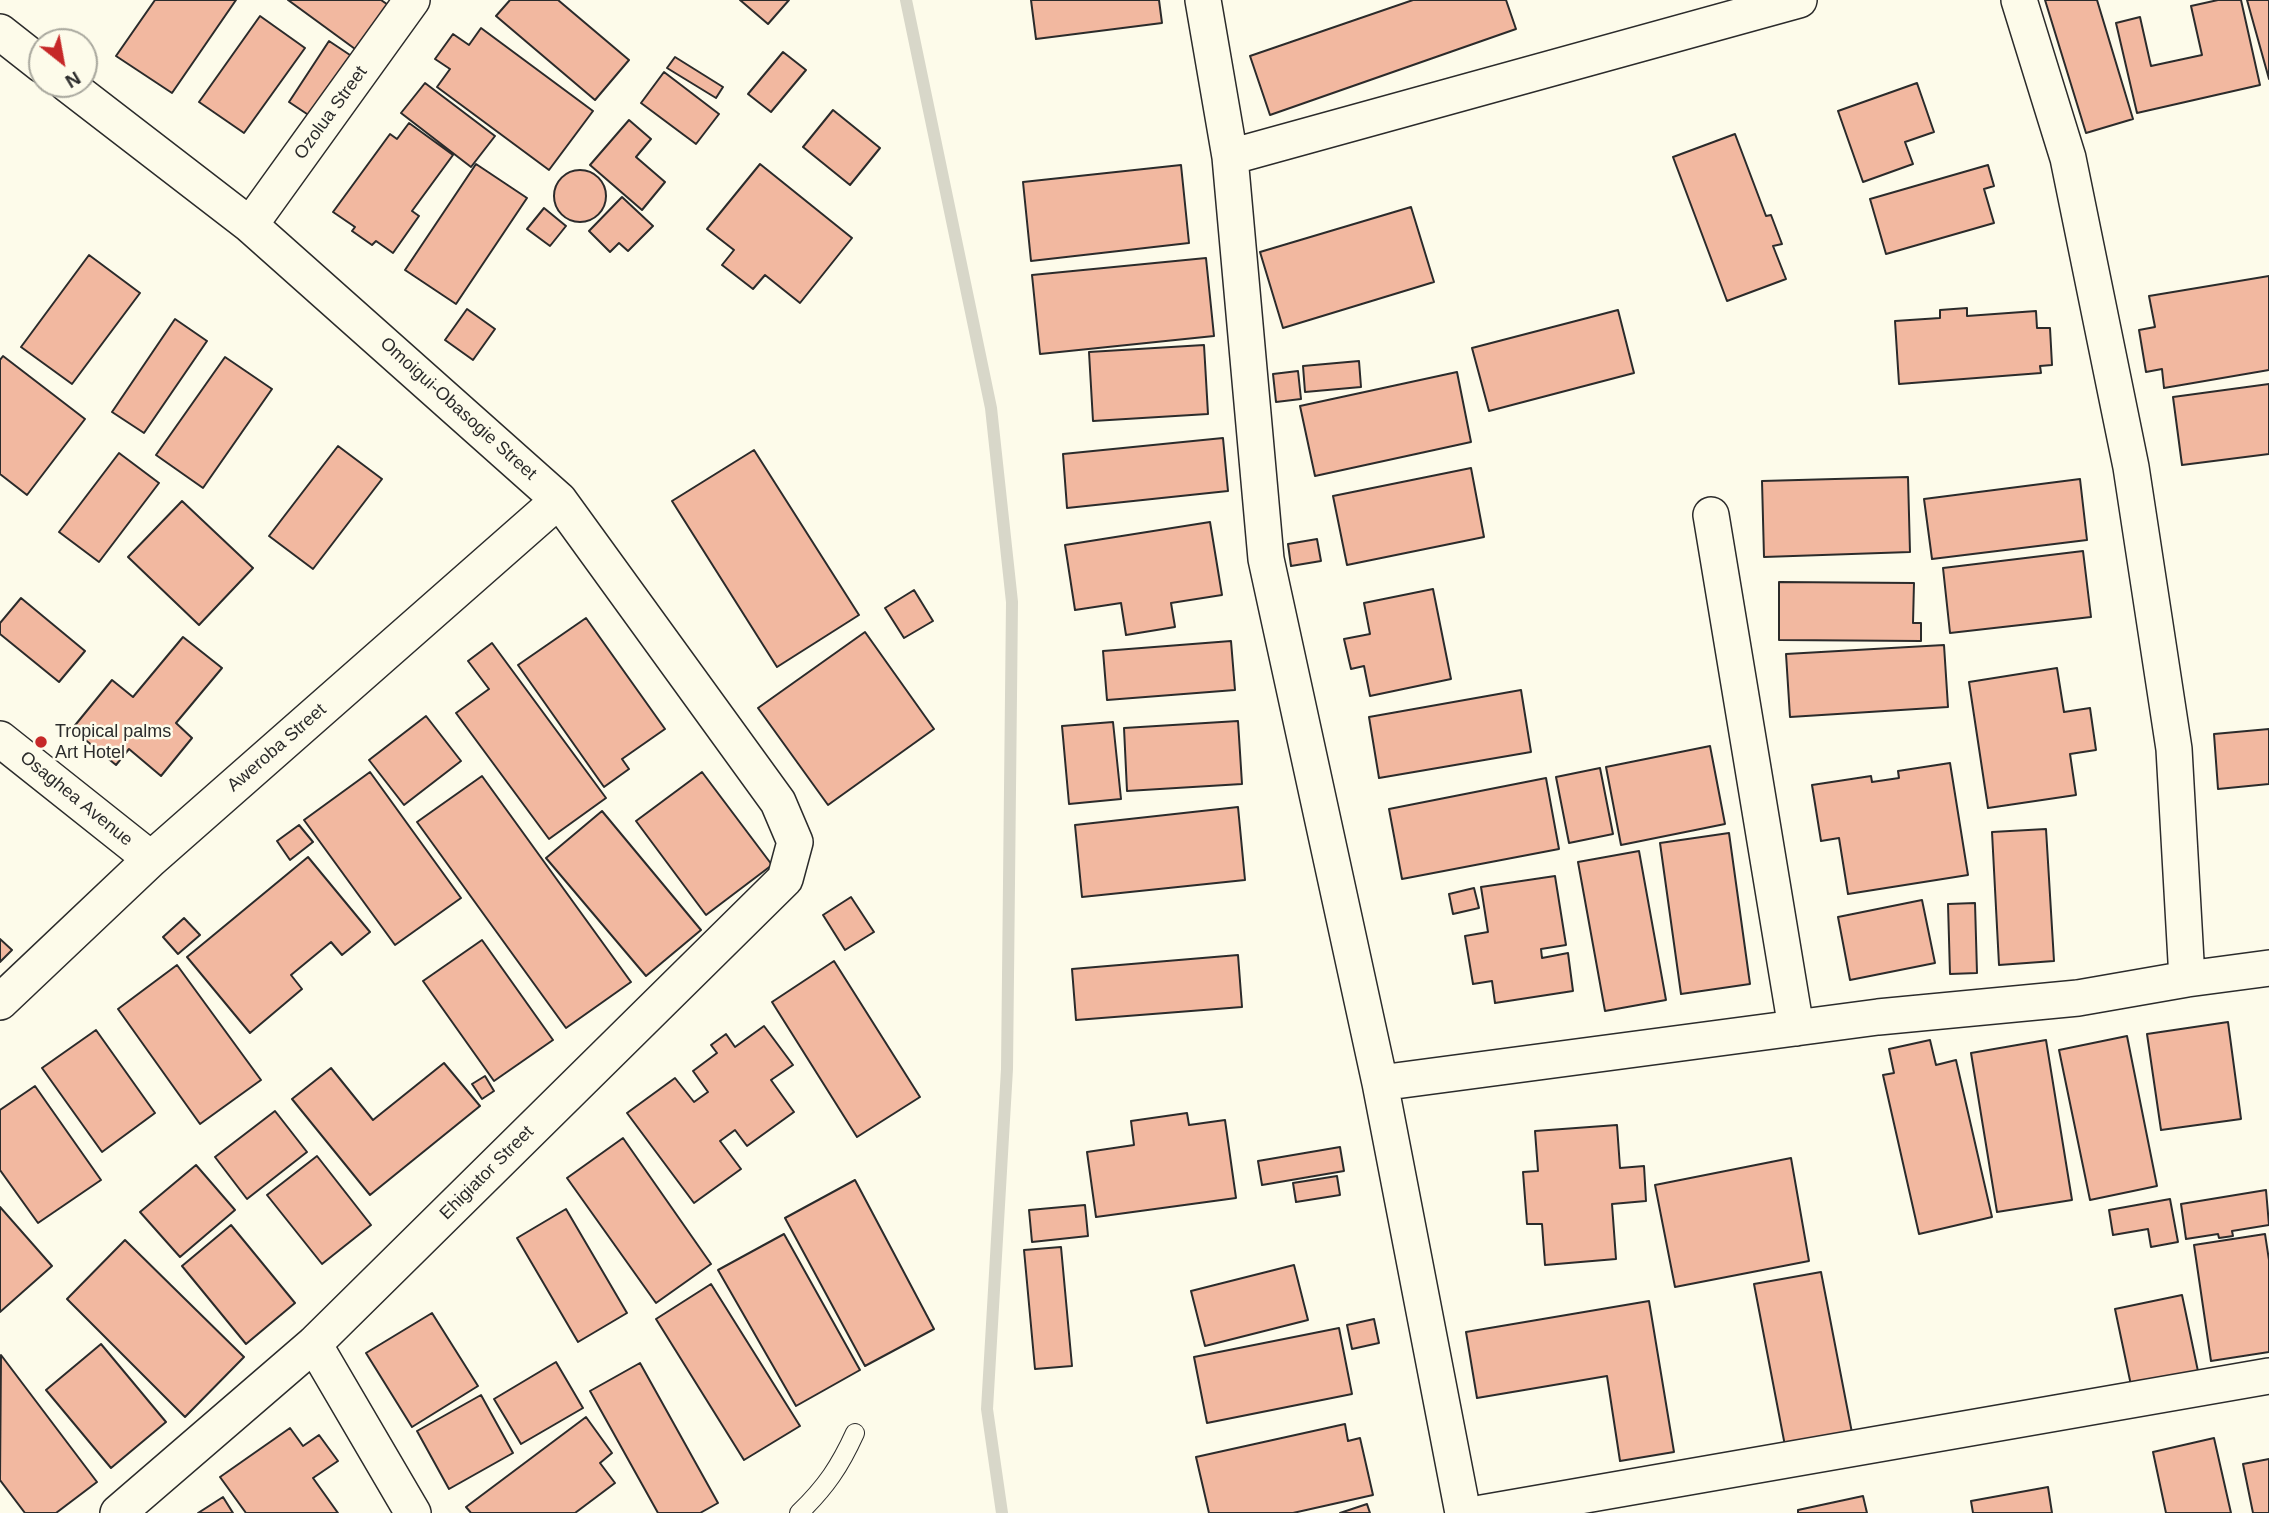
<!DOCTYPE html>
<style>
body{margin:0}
#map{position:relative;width:2269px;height:1513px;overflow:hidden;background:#fdfbea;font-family:Helvetica,sans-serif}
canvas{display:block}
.north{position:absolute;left:28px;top:28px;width:70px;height:70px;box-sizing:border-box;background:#fdfbea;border:2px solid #a9a89e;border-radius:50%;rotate:149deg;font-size:19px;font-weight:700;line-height:28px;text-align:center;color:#2b2b2b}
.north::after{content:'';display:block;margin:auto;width:24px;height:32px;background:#c62828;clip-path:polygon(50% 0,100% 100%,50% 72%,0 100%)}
</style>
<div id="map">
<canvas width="2269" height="1513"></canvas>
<div class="north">N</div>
</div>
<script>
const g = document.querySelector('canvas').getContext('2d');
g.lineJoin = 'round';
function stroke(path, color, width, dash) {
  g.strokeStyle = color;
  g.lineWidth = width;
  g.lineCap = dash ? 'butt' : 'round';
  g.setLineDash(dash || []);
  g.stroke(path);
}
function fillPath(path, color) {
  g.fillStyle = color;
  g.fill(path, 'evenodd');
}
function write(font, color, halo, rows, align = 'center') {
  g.font = font + ' Helvetica,sans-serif';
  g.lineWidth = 5;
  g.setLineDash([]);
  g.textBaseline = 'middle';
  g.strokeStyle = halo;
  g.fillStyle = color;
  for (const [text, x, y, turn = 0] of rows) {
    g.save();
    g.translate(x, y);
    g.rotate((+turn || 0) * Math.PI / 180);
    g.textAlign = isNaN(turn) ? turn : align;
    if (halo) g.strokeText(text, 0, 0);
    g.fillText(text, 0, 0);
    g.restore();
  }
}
stroke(new Path2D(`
 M906,0L991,408L1012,602L1007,1069L987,1409L1002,1513`), '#d8d7c9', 12);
const building = new Path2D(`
 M155,0H236L172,93L116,56Z
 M288,0H381L391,7L366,57Z
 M510,0H558L629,60L595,100L496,16Z
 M740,0H789L768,24Z
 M1031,0H1159L1162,23L1036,39Z
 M1413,0H1506L1516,29L1270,115L1250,56Z
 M2045,0H2097L2133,119L2086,133Z
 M2218,0H2241L2260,85L2137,113L2116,23L2140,17L2151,66L2202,55L2191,6Z
 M2247,0H2269V79Z
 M260,16L305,48L244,133L199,102Z
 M481,28L593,111L549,170L437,87L450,69L435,59L453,34L469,45Z
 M329,41L359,61L319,122L289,102Z
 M783,52L806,70L771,112L748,94Z
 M675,57L723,87L716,98L667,68Z
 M664,72L719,114L696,144L641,103Z
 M425,83L495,136L471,167L401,113Z
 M1917,83L1934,132L1905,142L1913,164L1863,182L1838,111Z
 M833,110L880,148L850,185L803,147Z
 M629,120L651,139L636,157L665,182L642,210L590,165Z
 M409,123L453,155L412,211L419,216L393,253L376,241L372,245L352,231L355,227L333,212L390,134L397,139Z
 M1735,134L1766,216L1771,215L1782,244L1773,246L1786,279L1727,301L1673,157Z
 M476,164L527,198L456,304L405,270Z
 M760,164L852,238L800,303L765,275L753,289L722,265L734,250L707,229Z
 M1181,165L1189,243L1031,261L1023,182Z
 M1988,165L1994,186L1984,189L1994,223L1886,254L1870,199Z
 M554 196a26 26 0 1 1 52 0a26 26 0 1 1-52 0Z
 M622,197L653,226L628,251L619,243L610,252L589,231Z
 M1411,207L1434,282L1283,328L1260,252Z
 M544,208L566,226L550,246L527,229Z
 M89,255L140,293L72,384L21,347Z
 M1206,258L1214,336L1040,354L1032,275Z
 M2269,276V370L2164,388L2162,369L2146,372L2139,330L2155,327L2149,296Z
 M1967,308V316L2036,311L2037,328H2050L2052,365L2040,366L2041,373L1899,384L1895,321L1940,318V310Z
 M467,309L495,329L473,360L445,340Z
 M1618,310L1634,373L1489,411L1472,348Z
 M175,319L207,341L144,433L112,412Z
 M1204,345L1208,414L1093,421L1089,352Z
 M3,356L85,419L27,495L0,474V360Z
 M225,357L272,389L203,488L156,455Z
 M1359,361L1361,387L1305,392L1303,366Z
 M1298,371L1301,399L1276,402L1273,374Z
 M1457,372L1471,442L1315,476L1300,406Z
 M2269,384V454L2182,465L2173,397Z
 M1223,438L1228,491L1067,508L1063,454Z
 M338,446L382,479L313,569L269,536Z
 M754,450L859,615L777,667L672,501Z
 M119,453L159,483L99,562L59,532Z
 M1471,468L1484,537L1347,565L1333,496Z
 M1908,477L1910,552L1764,557L1762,481Z
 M2080,479L2087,540L1932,559L1924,499Z
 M182,501L253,568L199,625L128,557Z
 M1210,522L1222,595L1171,603L1175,627L1126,635L1121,603L1075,610L1065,545Z
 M1317,539L1321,561L1291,566L1288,544Z
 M2083,551L2091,617L1950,633L1943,568Z
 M1779,582L1914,583L1913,623H1921V641L1779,640Z
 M1433,589L1451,679L1370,696L1364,666L1351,669L1344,639L1370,634L1364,603Z
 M914,590L933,621L904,638L885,608Z
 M21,598L85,651L59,682L0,634V623Z
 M586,618L665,729L622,759L629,769L604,787L518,665Z
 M865,632L934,729L828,805L758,708Z
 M183,637L222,668L176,723L192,738L161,776L129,749L116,765L72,729L112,680L133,697Z
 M1231,641L1235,690L1107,700L1103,651Z
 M492,643L606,798L549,839L456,713L489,689L468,661Z
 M1944,645L1948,707L1790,717L1786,654Z
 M2057,668L2064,712L2090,708L2096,750L2070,754L2076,795L1988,808L1969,682Z
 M1521,690L1531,752L1379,778L1369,717Z
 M426,716L461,761L404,805L369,760Z
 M1238,721L1242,784L1127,791L1124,728Z
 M1113,722L1121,799L1069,804L1062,726Z
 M2269,729V784L2218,789L2214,734Z
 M1710,746L1725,824L1621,845L1606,767Z
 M1950,763L1968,875L1848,894L1839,838L1821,841L1812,785L1871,776L1872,782L1899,778L1898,771Z
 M1600,768L1613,834L1569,843L1556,777Z
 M370,772L461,898L395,945L304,820Z
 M702,772L772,865L706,915L636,821Z
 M482,776L631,982L566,1028L417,822Z
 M1546,778L1559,849L1402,879L1389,809Z
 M1238,807L1245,880L1082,897L1075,825Z
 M602,811L701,930L646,976L546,858Z
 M299,825L313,842L290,860L277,841Z
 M2046,829L2054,961L1999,965L1992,832Z
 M1729,833L1750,984L1681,994L1660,843Z
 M1639,851L1666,1000L1605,1011L1578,862Z
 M308,857L370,932L342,955L331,942L291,975L302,989L250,1033L187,957Z
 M1555,876L1566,945L1541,949L1542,958L1568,953L1573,991L1495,1003L1492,981L1473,984L1465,936L1488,932L1481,887Z
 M1474,888L1479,908L1453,914L1449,894Z
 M851,897L874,932L845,950L823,915Z
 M1922,900L1935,963L1850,980L1838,917Z
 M1975,903L1977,973L1950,974L1948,904Z
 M184,918L200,935L178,954L163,937Z
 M0,939L12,950L0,962Z
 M482,940L553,1040L494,1081L423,981Z
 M1238,955L1242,1007L1076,1020L1072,969Z
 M834,961L920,1097L857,1137L772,1002Z
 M177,965L261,1080L200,1124L118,1009Z
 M2228,1022L2241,1119L2161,1130L2147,1034Z
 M764,1026L793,1065L771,1080L794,1112L747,1146L735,1130L720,1141L741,1169L694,1203L627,1113L675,1078L694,1102L708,1092L693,1071L717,1053L711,1045L726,1034L735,1047Z
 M96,1030L155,1113L102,1152L42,1068Z
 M2127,1036L2157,1186L2090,1200L2059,1050Z
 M1930,1040L1936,1065L1956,1060L1992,1217L1919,1234L1883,1075L1894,1073L1889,1049Z
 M2046,1040L2072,1200L1997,1212L1971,1053Z
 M444,1063L480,1106L370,1195L292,1099L331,1068L373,1120Z
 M485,1076L494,1091L482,1099L472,1084Z
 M35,1086L101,1180L38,1223L0,1170V1110Z
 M275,1111L307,1152L247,1199L215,1157Z
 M1187,1113L1189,1125L1225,1120L1236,1198L1096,1217L1087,1152L1134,1145L1131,1121Z
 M1617,1125L1620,1168L1644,1166L1646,1201L1612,1204L1616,1259L1545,1265L1542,1224H1527L1523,1172L1538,1171L1535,1131Z
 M623,1138L711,1264L656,1303L567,1178Z
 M1340,1147L1344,1171L1262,1185L1258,1161Z
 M317,1156L371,1225L322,1264L267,1195Z
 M1791,1158L1809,1261L1675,1287L1655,1185Z
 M196,1165L235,1210L180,1257L140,1212Z
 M1337,1176L1340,1195L1296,1202L1293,1183Z
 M855,1180L934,1329L865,1366L785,1218Z
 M2266,1190L2269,1225L2232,1231L2233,1236L2219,1238L2218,1234L2186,1239L2181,1204Z
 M2170,1199L2178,1242L2151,1247L2148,1229L2113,1235L2109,1210Z
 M1085,1205L1088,1236L1032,1242L1029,1210Z
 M0,1207L52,1266L0,1312Z
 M566,1209L627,1313L578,1342L517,1238Z
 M231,1225L295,1303L246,1344L182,1266Z
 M784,1234L860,1370L796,1406L718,1270Z
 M2265,1234L2269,1260V1352L2211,1361L2194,1245Z
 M125,1240L244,1357L185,1417L67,1299Z
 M1061,1247L1072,1366L1035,1369L1024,1250Z
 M1294,1265L1308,1320L1205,1346L1191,1291Z
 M1821,1272L1853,1438L1786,1451L1754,1284Z
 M711,1284L800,1426L744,1460L656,1319Z
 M2182,1295L2199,1376L2132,1390L2115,1309Z
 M1649,1301L1674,1452L1620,1461L1607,1376L1477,1398L1466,1332Z
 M432,1313L478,1386L412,1427L366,1353Z
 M1374,1319L1379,1343L1352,1349L1347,1325Z
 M1339,1328L1352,1394L1207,1423L1194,1357Z
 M101,1344L166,1422L111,1468L46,1390Z
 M1,1355L97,1482L56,1513H25L0,1480Z
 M556,1362L583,1408L521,1444L494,1399Z
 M640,1363L718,1503L700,1513H658L590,1391Z
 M481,1395L513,1453L449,1489L417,1431Z
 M586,1417L612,1453L600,1463L615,1483L575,1513H471L466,1507Z
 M1345,1424L1348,1441L1360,1438L1373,1495L1293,1513H1209L1196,1457Z
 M290,1428L303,1446L319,1435L338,1461L313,1478L338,1513H246L220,1477Z
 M2214,1438L2231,1513H2166L2153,1452Z
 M2269,1459V1513H2253L2243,1464Z
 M2048,1487L2052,1513H1973L1971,1501Z
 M1863,1496L1867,1513H1798V1510Z
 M223,1497L233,1513H198Z
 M1367,1504L1370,1513H1340Z`);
fillPath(building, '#f2b8a0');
stroke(building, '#2b2b2b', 2);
const lane = new Path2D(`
 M799,1513C826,1487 840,1466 855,1433`);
const street = new Path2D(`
 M1203,0L1230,157L1266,559L1380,1083L1463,1513
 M2019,0L2068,158L2131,467L2174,749L2187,979
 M0,32L42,65
 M67,84L250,225L559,500L778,802L795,842L785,879L314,1344L118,1513
 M1230,157L1799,0
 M250,225L412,0
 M1711,515L1796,1028
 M0,739L151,859
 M0,1002L151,859L559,500
 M1380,1083L1878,1017L2078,998L2187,979L2269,968
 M314,1344L413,1513
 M1482,1513L2269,1376`);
stroke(lane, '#2b2b2b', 20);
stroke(street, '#2b2b2b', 38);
stroke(lane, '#fdfbea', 18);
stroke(street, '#fdfbea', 35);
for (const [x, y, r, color] of [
 [41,742,7,"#c62828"]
]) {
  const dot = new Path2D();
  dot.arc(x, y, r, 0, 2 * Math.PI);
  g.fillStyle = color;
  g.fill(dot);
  stroke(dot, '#fdfbea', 2.5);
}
write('18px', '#2b2b2b', '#fdfbea', [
 ["Ozolua Street",331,113,-54],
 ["Omoigui-Obasogie Street",458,409,42],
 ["Aweroba Street",277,748,-41],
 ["Osaghea Avenue",76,799,39],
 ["Ehigiator Street",487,1173,-45]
]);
write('18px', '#2b2b2b', '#fdfbea', [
 ["Tropical palms",55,732],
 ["Art Hotel",55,753]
], 'left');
</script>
